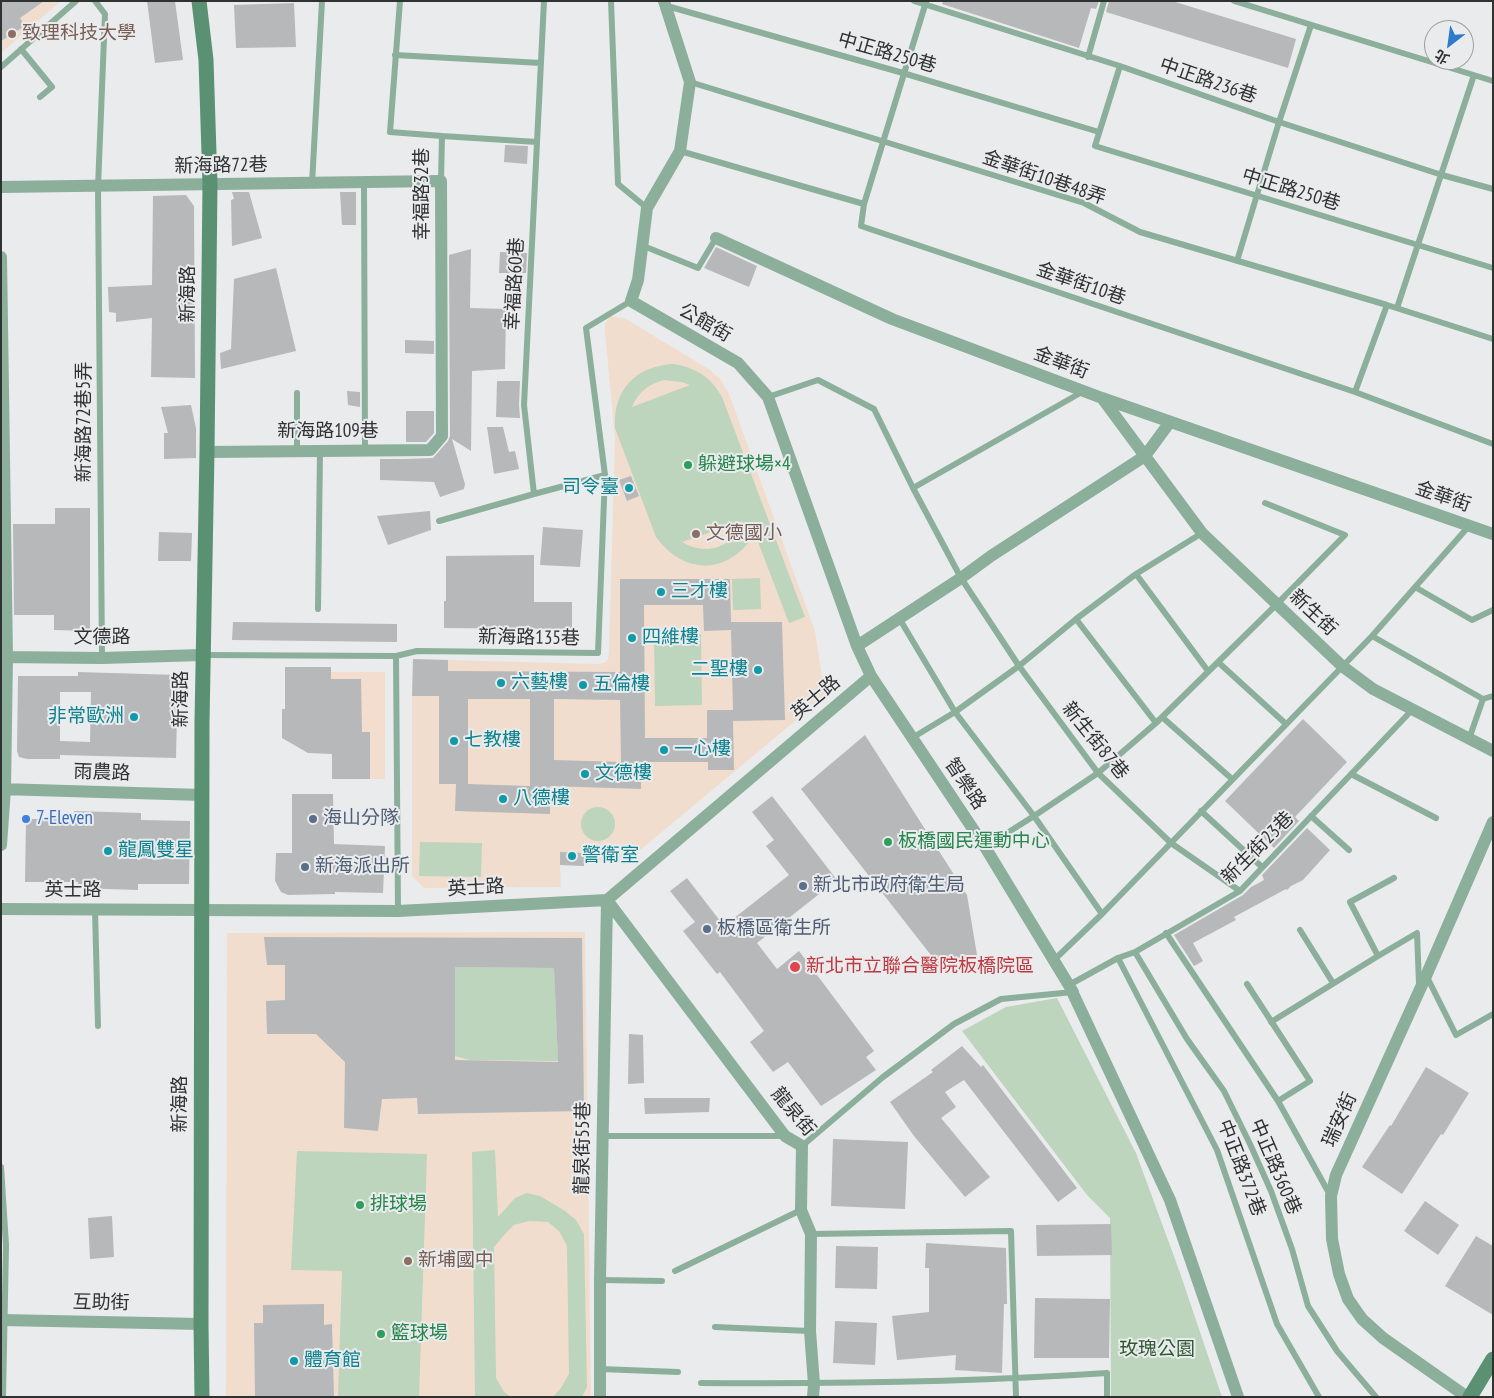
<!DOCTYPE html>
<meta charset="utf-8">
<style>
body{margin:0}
#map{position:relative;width:1494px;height:1398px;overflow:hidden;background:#eaebed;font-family:"PT Sans Narrow","Noto Sans TC",sans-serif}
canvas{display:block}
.frame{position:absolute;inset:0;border:2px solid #303131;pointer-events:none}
.north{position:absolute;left:1424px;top:20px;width:50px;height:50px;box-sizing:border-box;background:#eaebed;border:1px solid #a0a1a2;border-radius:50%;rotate:210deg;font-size:14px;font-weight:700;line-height:20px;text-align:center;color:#303131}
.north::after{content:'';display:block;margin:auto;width:18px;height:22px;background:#2c7ccb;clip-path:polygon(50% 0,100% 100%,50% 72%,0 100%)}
</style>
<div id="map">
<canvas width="1494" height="1398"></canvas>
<div class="frame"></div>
<div class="north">北</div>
</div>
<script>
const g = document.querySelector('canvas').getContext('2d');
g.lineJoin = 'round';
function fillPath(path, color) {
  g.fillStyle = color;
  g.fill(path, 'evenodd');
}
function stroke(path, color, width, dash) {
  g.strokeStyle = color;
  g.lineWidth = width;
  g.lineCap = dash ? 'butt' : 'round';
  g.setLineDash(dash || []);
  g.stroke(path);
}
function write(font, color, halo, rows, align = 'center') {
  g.font = font + ' "PT Sans Narrow","Noto Sans TC",sans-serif';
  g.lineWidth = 4;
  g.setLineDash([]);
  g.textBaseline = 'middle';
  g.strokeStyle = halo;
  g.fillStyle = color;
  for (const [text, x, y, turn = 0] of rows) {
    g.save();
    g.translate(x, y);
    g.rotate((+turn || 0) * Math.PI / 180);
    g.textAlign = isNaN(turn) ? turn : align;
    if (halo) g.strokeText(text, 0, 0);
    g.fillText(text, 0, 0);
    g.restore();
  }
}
fillPath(new Path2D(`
 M331,672H385V779H332Z`), '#f2ddce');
fillPath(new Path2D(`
 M1,1H61L1,53Z
 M610,316L626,319L710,370L721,380L729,394L815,631L825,696L626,862L584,860V866L560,865L561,887L424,888L412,876V696H437L447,686L448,660L596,664L604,663L608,659L609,653L615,438L605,332V324Z
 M585,932L591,1397H226L227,933Z`), '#f1ddce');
fillPath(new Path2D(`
 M674,364C696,368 711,377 722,397L805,617L789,623L755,534C729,574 685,577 656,537L615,428C613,389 636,366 674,364ZM664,380L682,382L690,385L632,407C638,392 649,384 664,380ZM743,521C734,547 706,557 682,542Z
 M760,578L761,609L733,610L732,579Z
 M701,634L702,705L655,706L654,635Z
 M581 824a17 17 0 1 1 34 0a17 17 0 1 1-34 0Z
 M420,842L482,843L481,877L419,876Z
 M455,967L554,968L558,1061L470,1060L455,1056Z
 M1057,998L1136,1153L1179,1270L1222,1397H1111L1110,1218L1087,1195L962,1031L1006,1007Z
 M495,1150L498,1217L515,1198L527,1193L540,1196L565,1211L576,1220L584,1234L587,1387L582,1397H553L561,1388L569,1374L567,1246L559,1231L548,1222L529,1221L514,1225L505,1234L494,1247L496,1378L504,1392L511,1397H475L472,1152Z
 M297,1151L427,1154L419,1397H338L342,1271L291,1270Z`), '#bdd4bd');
fillPath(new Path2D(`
 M1,1H44L20,18L25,26L1,41Z
 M147,1H175L183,60L155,63Z
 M943,1H1099L1096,9L1091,8L1079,48L942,4Z
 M1109,1H1172L1296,39L1288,68L1106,12Z
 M294,3L296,47L236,48L234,5Z
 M505,145L528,146L527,164L504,162Z
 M232,192H249L262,238L232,246L231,200L234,199Z
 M340,192H356V225H342Z
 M186,195L194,206L195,378L151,377L152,318L116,322V313L109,312L108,287L152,285L153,196Z
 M716,247L757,266L749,287L704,268Z
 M471,249L470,308L506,309L505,369L472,371L471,451L452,439L465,484L464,489L440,497L434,482L380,480V459H405L433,458L448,441L450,436L449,255Z
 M500,252L527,253L526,273H499Z
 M276,268L296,351L221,369L220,353L231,349L234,279Z
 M405,340L434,341V354L405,353Z
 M497,381H520L519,405L520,418L496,417Z
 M347,391L360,392V407L348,405Z
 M191,405L196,428V458L164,459V433H168L161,407Z
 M406,411H434V433L426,442H406Z
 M487,427H503L509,452L515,451L519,469L494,474Z
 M631,476L639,496L627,501L619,480Z
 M55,508H90V631L54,630V615H14L13,524H55Z
 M430,511L431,530L388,545L377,516Z
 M543,527L583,530L580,567L540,565Z
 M159,532L192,533L191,561H158Z
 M534,555V602H572V629L444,628V601H446V556Z
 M620,579H730L731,622H782L785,720L733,721L734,770H708V762H641V789L550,786V814L455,811L456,784H439V696H412L413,659L448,660V671L620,672ZM644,605H703L704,631L731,630L733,710H707V738H645ZM468,699H530V786L468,784ZM554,699L620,700L621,762L554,760Z
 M233,622L397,624V642L232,640Z
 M285,667H331V679H361L362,732H370V779H332V754L308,753L282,738V709H285Z
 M78,672L178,675L176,758L60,755V759H27L19,757L17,751L18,676H78ZM60,692H91L90,742L60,741Z
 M1303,719L1347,762L1295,817L1299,821L1274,848L1225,801Z
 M865,735L967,895L979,967L941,968L801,789Z
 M292,794H333L334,844L385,846L383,893L335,892V894L288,895L281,892L275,881L276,853H292Z
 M772,796L837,880L757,943L777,969L799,951L874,1051L866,1057L876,1070L821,1106L788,1062L773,1072L750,1042L764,1031L720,972L717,974L683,931L695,922L670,891L687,878L724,926L789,875L766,846L774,840L752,812Z
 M74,811L141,813V820L190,821L189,884H138V890L78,888V882H25L26,819H74Z
 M1307,828L1330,850L1303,880L1291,886L1287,890L1286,889L1234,917L1236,920L1193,943L1203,961L1194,966L1174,935L1243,895L1251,887L1264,880L1262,875Z
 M560,852L584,853V866L560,865Z
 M264,937L582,938L584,1111L418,1114L417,1098L382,1099L378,1131L344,1128L345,1062L316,1034H267L266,1001L285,1000V965H267ZM455,967L554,968L558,1062L455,1060Z
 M629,1034L643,1035L644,1083L628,1084Z
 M962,1046L981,1067L983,1065L1077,1188L1058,1202L964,1080L945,1092L956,1107L941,1118L990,1177L965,1197L914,1136L890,1102L933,1072L931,1070Z
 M1426,1067L1469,1093L1443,1135L1441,1134L1402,1194L1362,1167L1390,1125L1391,1126Z
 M644,1098H710L709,1112L645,1114Z
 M833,1139L908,1142L905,1209L831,1206Z
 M1425,1201L1459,1225L1438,1255L1404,1231Z
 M112,1216L114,1257L90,1259L88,1218Z
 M1111,1224L1112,1255L1037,1256L1036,1225Z
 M1476,1236L1493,1246V1315L1445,1286Z
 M926,1243L1006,1248L1007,1304H1004L1002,1373L955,1370L956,1355L897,1360L892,1316L929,1312V1268H925Z
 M836,1246L878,1247L877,1289L835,1288Z
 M1035,1298L1110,1299L1109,1358H1034Z
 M324,1304V1325L332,1324L334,1397H255L254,1323H263V1305Z
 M835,1321L877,1323L875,1365L833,1363Z`), '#b7b8ba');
stroke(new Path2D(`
 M95,1L105,14L98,187L102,658
 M400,1L390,132L442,136L441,181
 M544,1L524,405L534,494L605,475
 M611,1L618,184L647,208
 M914,1L1120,66L1279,122L1442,175L1493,189
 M1234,1L1493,81
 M667,6L903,73L1099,132
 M21,49L52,87L40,97
 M395,55L541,63
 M1088,57L1104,1
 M1120,66L1095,146L1493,268
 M1,67L76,1
 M690,82L1084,203L1140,232L1387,305L1493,339
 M442,136L537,142
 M680,151L864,204L861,226L1355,392L1493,444
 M364,183L365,451
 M312,184L322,1
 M864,204L926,2
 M641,245L698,268L716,238
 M1237,261L1279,122L1311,25
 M1397,308L1474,75
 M1355,392L1387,305
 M297,393V451
 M768,397L818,380L874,409L913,488L1082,392
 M913,488L961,578L1019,666L1098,773L1171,843L1240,891
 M439,521L534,494
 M1136,574L1208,671
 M1415,587L1472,620L1493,610
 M318,609L320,451
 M899,618L955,712L1034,816L1102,914
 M1076,619L1156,723
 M1372,636L1483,699L1493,696
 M204,655L396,656L417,651L598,653L605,475L586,328L631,301
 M396,656L398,911
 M1218,662L1286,724
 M1162,717L1232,779
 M912,738L955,712L1019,666L1076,619L1136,574L1202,533
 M1469,739L1483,699
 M1351,774L1436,818
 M1201,811L1262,867
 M1311,816L1349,850
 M985,847L1034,816L1098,773L1156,723L1277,604L1345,535L1265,503
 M95,910L98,1026
 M1300,930L1333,983
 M1166,933L1278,1101L1330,1195
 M1135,952L1187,1039L1224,1091L1250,1144L1271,1191L1292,1249L1308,1306L1337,1351L1376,1397
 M1378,956L1350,902L1394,878
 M1118,958L1217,1150L1277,1324L1319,1397
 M1054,960L1102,914L1372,636L1469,526
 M1427,977L1456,1035L1493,1014
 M1247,984L1310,1081L1278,1101
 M1069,985L1118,958L1135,952L1240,891L1413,709
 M1271,1022L1378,956L1417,933L1419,984
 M602,1136H783
 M802,1146L883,1077L954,1024L1001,999L1073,992
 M1,1167L6,1245L3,1397
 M811,1234L1011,1231L1016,1397
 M675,1271L801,1210
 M600,1280L662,1281
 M715,1327L810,1331
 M600,1369L678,1372
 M701,1383C836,1384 972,1382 1107,1373V1397`), '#8baf9a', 6);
stroke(new Path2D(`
 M664,1L690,82L680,151L647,208L638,280L631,301L738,363L768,397L857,646L871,676L985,847L1073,992
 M1,187L441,181L442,436L430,450L207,452
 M716,238L892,319L1102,398L1493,534
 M1,257L7,657L5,789L1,845
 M1102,398L1202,533L1342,666L1373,689L1493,751
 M857,646L961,578L991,556L1145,456L1170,422
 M1,657L102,658L202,655
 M1,789L202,795
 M607,900L785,1136L802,1146L801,1210L811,1234L810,1331L814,1384L813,1397
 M1,909L398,911L607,900L871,676
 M1069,985L1170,1200L1238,1397
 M1,1320L201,1324
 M600,1397V1280L607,900
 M1467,1397L1383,1338L1362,1319L1348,1299L1339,1274L1332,1239L1331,1196L1336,1175L1426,976L1493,822`), '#8baf9a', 12);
stroke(new Path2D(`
 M199,1L206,60L210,185L207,452L202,722L201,1324L202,1397
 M1470,1397L1493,1359`), '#5a9173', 15);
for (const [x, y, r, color] of [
 [12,34,5,"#8d6e63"],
 [688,465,5,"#2e9e5b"],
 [629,488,5,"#0f9aa8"],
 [696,534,5,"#8d6e63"],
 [661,592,5,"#0f9aa8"],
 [632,638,5,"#0f9aa8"],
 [758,670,5,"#0f9aa8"],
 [501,683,5,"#0f9aa8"],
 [583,685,5,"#0f9aa8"],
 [134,717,5,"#0f9aa8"],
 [454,741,5,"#0f9aa8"],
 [664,750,5,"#0f9aa8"],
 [585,774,5,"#0f9aa8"],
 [503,799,5,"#0f9aa8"],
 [26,819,5,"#3f7fe0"],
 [313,819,5,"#5c6f8a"],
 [888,842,5,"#2e9e5b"],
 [108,851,5,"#0f9aa8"],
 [572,856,5,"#0f9aa8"],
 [305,867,5,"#5c6f8a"],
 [803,886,5,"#5c6f8a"],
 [707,929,5,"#5c6f8a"],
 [795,967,6,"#e0444e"],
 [360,1205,5,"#2e9e5b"],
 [408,1261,5,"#8d6e63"],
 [381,1334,5,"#2e9e5b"],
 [294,1361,5,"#0f9aa8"]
]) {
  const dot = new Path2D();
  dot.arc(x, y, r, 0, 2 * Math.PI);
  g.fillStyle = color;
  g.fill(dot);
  stroke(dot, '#eaebed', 2);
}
write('19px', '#785e54', '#eaebed', [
 ["致理科技大學",22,34],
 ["文德國小",706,534],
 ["新埔國中",418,1261]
], 'left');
write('19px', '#303131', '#eaebed', [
 ["中正路250巷",887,53,16],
 ["中正路236巷",1208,81,19],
 ["新海路72巷",221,166,-1],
 ["金華街10巷48弄",1044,178,19],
 ["中正路250巷",1291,190,17],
 ["幸福路32巷",423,194,-90],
 ["幸福路60巷",515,284,-87],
 ["金華街10巷",1081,284,19],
 ["新海路",189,294,-90],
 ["公館街",705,323,30],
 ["金華街",1061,363,21],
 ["新海路72巷5弄",85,422,-90],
 ["新海路109巷",328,432],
 ["金華街",1443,497,19],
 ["新生街",1313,613,43],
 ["文德路",102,638],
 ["新海路135巷",529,638,1],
 ["英士路",816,698,-40],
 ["新海路",182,699,-90],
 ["新生街87巷",1095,741,51],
 ["雨農路",102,773,2],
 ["智樂路",965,784,56],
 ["新生街23巷",1258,848,-45],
 ["英士路",476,888,-3],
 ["英士路",73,891],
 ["新海路",181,1104,-90],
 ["龍泉街",793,1112,50],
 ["瑞安街",1340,1120,-66],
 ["龍泉街55巷",583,1148,-89],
 ["中正路360巷",1275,1167,67],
 ["中正路372巷",1241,1168,69],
 ["互助街",101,1303,1]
]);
write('19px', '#27864d', '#eaebed', [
 ["躲避球場×4",698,465],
 ["板橋國民運動中心",898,842],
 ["排球場",370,1205],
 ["籃球場",391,1334]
], 'left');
write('19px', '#0d838f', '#eaebed', [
 ["司令臺",619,488,"right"],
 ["三才樓",671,592],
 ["四維樓",642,638],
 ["二聖樓",748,670,"right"],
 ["六藝樓",511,683],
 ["五倫樓",593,685],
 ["非常歐洲",124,717,"right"],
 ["七教樓",464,741],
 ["一心樓",674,750],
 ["文德樓",595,774],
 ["八德樓",513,799],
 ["龍鳳雙星",118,851],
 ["警衛室",582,856],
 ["體育館",304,1361]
], 'left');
write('19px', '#366cbe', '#eaebed', [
 ["7-Eleven",36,819]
], 'left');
write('19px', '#4e5e75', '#eaebed', [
 ["海山分隊",323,819],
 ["新海派出所",315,867],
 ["新北市政府衛生局",813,886],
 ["板橋區衛生所",717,929]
], 'left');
write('19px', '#be3a42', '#eaebed', [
 ["新北市立聯合醫院板橋院區",806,967]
], 'left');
write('19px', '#2d5830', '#eaebed', [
 ["玫瑰公園",1157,1350]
]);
</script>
